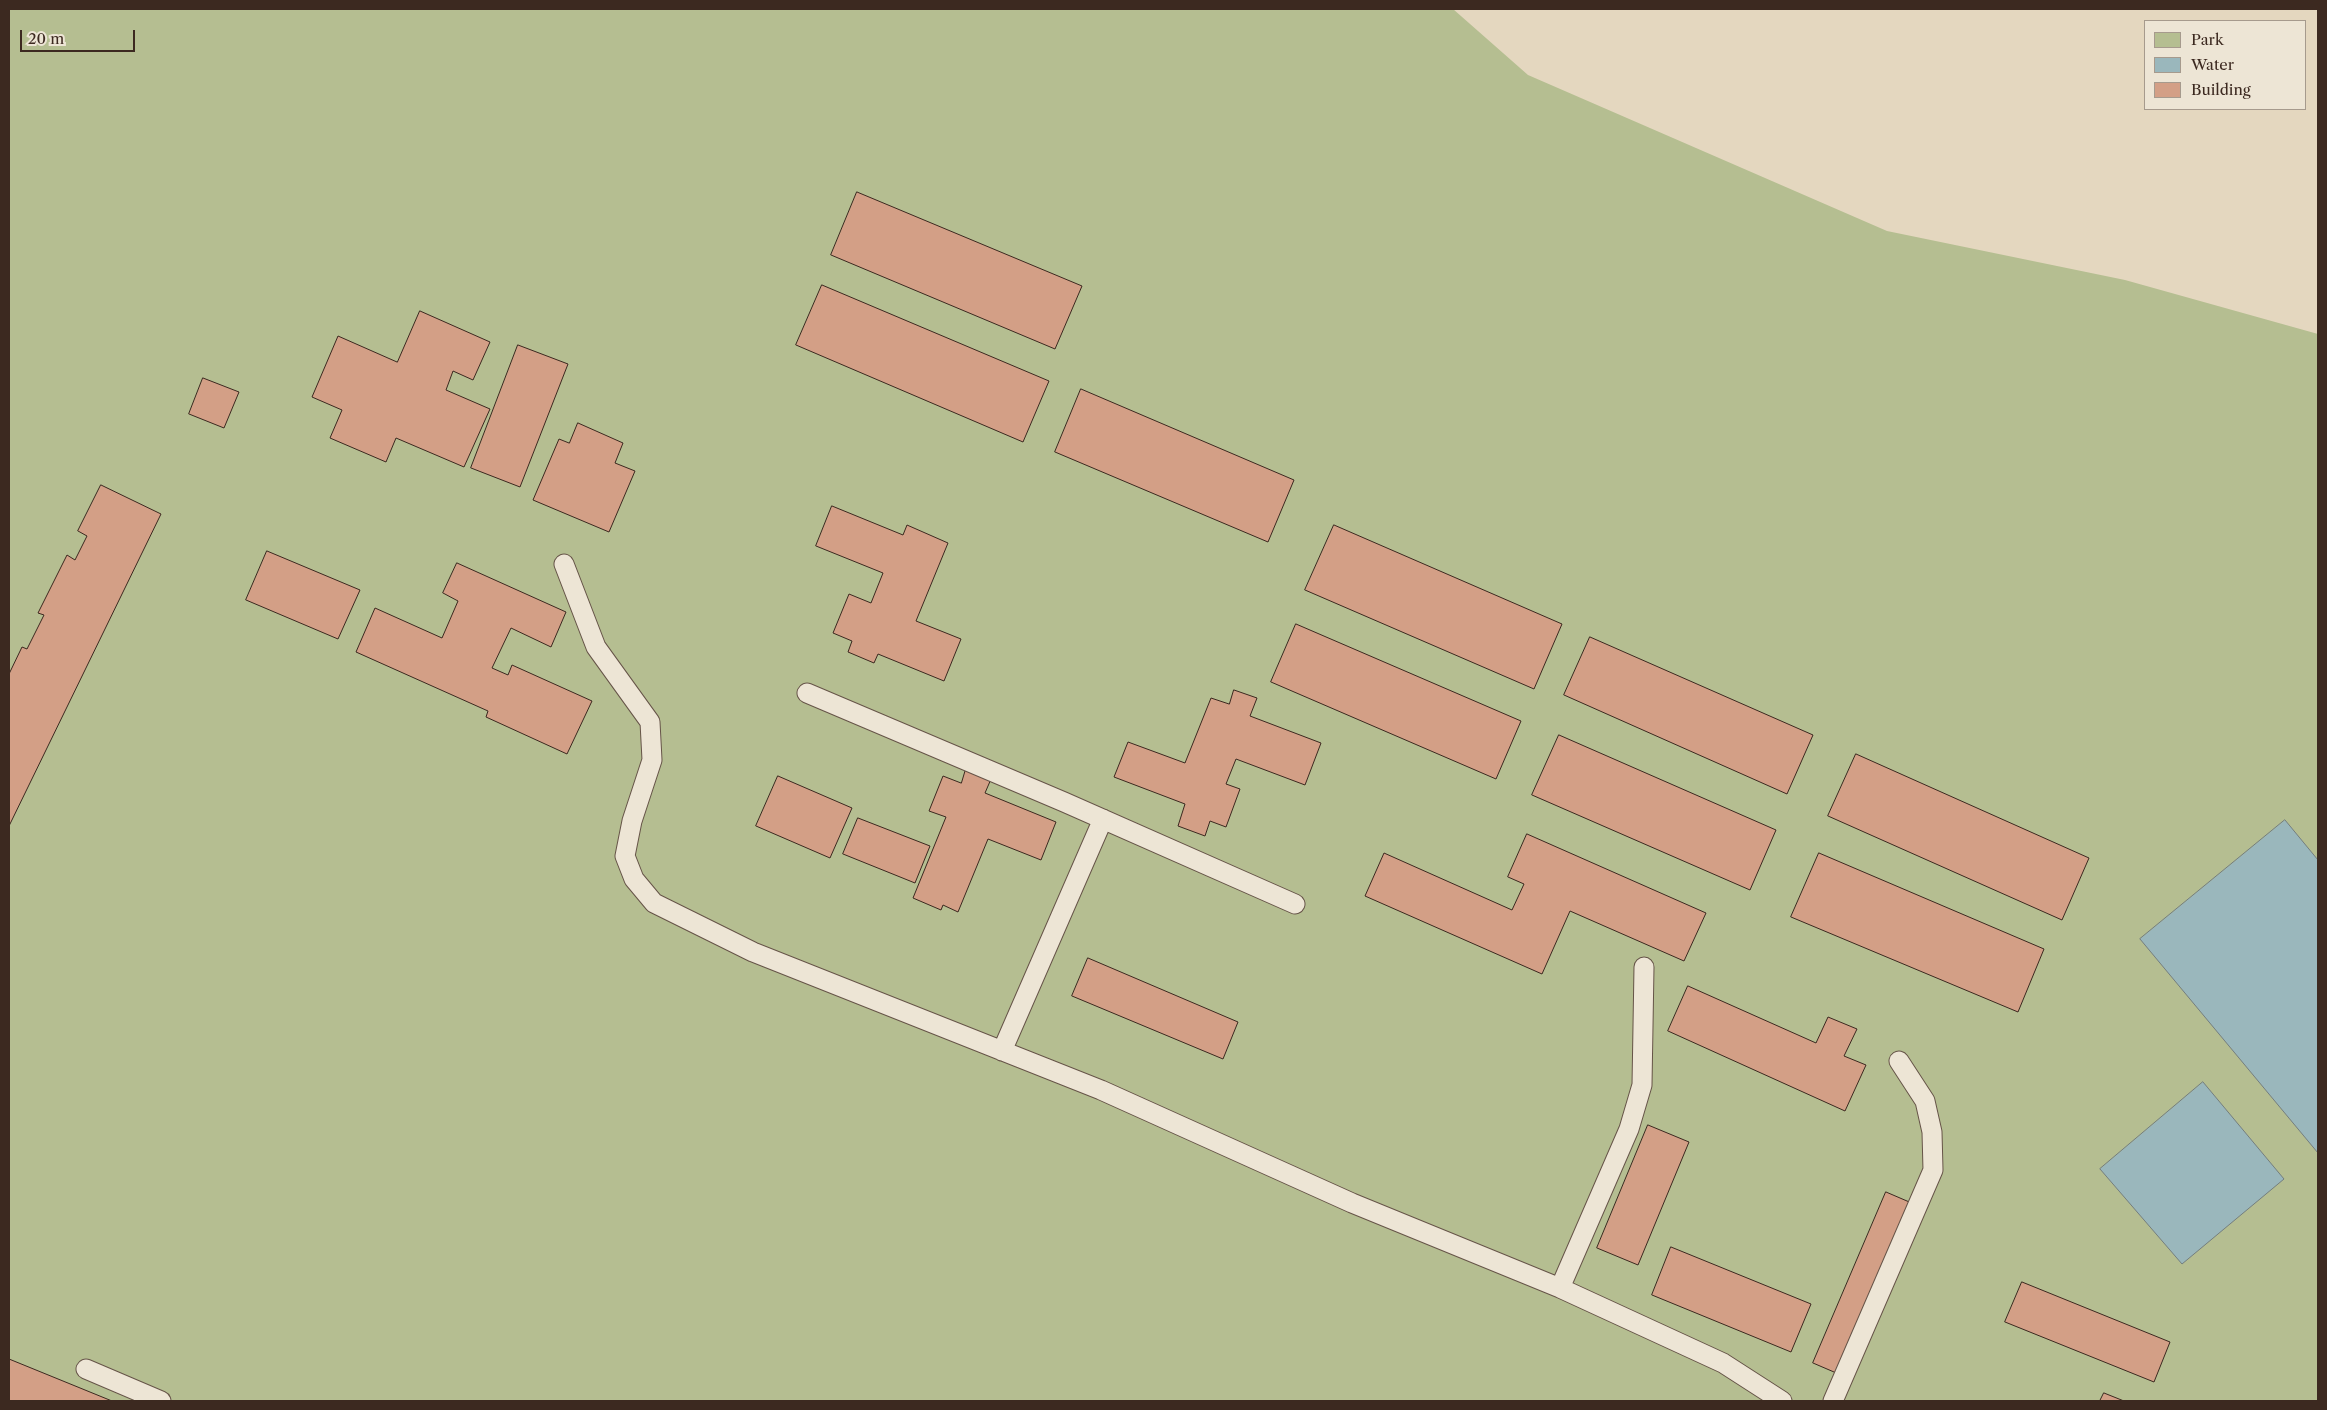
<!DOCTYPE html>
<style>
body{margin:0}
#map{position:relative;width:2327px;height:1410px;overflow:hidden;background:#e4d7bf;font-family:"Libre Caslon Text",serif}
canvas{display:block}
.frame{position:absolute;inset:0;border:10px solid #3c2920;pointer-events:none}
.legend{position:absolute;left:2144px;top:20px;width:162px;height:90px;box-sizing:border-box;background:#ede5d5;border:1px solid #a69a8d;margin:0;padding:6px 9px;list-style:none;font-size:15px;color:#3c2920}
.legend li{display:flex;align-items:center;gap:10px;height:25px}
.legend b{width:25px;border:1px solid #a69a8d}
.scale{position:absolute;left:20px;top:30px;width:115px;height:22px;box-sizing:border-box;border:2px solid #3c2920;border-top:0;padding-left:6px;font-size:15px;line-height:18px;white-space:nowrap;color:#3c2920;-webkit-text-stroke:4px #ede5d5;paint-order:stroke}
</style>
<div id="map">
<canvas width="2327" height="1410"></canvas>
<div class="frame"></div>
<ul class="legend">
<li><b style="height:14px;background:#b5be91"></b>Park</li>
<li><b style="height:14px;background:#9ab7bc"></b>Water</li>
<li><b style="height:14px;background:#d39f86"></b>Building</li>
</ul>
<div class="scale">20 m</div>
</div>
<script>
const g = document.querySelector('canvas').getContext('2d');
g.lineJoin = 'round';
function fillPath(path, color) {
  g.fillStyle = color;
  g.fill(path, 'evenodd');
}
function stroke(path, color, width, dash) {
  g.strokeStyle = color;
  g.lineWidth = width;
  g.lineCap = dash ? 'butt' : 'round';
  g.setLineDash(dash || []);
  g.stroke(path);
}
fillPath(new Path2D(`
 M9,9H1453L1528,75L1887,231L2125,280L2318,334V1401H9Z`), '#b5be91');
const water = new Path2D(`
 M2285,820L2318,860V1153L2140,939Z
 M2203,1082L2284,1179L2182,1264L2100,1169Z`);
fillPath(water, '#9ab7bc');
stroke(water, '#747e7e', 1);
const building = new Path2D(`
 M857,192L1082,286L1055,349L831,255Z
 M822,285L1049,381L1023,442L796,345Z
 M420,311L490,342L473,380L453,371L446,390L490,409L464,467L396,438L386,462L330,438L342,410L312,397L338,336L397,362Z
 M518,345L568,364L520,487L471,468Z
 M203,378L239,392L224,428L189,414Z
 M1081,389L1294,480L1268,542L1055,452Z
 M578,423L623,443L615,463L635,471L609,532L533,500L559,439L569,443Z
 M101,485L161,514L9,826V674L22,647L27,649L44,615L38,613L67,555L75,560L87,536L78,531Z
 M832,506L903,535L907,525L948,543L916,621L961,639L944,681L878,654L874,663L848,652L852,641L833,633L849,594L871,603L883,573L816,546Z
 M1334,525L1562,624L1534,689L1305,590Z
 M267,551L360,590L338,639L246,600Z
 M457,563L566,612L551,647L511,628L492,668L508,675L512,665L592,701L567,754L486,717L488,711L356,652L375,608L442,638L458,601L443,593Z
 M1296,624L1521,721L1496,779L1271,682Z
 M1590,637L1813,735L1787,794L1564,695Z
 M1234,690L1257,698L1250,716L1321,743L1305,785L1236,759L1226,784L1240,789L1226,827L1210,821L1205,836L1178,826L1185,804L1114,777L1128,742L1185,763L1211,698L1229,704Z
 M1559,735L1776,830L1750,890L1532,795Z
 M1856,754L2089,858L2062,920L1828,816Z
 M966,769L991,779L985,793L1056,822L1041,860L988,839L958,912L943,905L941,910L913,898L946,817L929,811L943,776L961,783Z
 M778,776L852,808L830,858L756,826Z
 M858,818L930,846L915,883L843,854Z
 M1527,834L1706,913L1684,961L1570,911L1542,974L1365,896L1384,853L1512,910L1524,884L1508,877Z
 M1819,853L2044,949L2018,1012L1791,917Z
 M1088,958L1238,1022L1223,1059L1072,996Z
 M1688,986L1816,1043L1828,1017L1857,1029L1844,1056L1866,1065L1845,1111L1668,1031Z
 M1648,1125L1689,1142L1638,1265L1597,1248Z
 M1886,1192L1914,1204L1841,1375L1813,1363Z
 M1671,1247L1811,1304L1791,1352L1652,1295Z
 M2022,1282L2170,1342L2154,1382L2005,1322Z
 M9,1359L112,1401H9Z
 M2104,1393L2124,1401H2100Z`);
fillPath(building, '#d39f86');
stroke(building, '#3c2920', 1);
const service = new Path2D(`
 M564,564L596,647L650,722L652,760L632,821L625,856L634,879L654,903L753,952L1101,1090L1352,1203L1560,1288L1723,1363L1782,1401
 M807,693L1064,802L1295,904
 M1002,1051L1103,819
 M1560,1288L1629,1129L1642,1085L1644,967
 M86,1369L161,1401
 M1833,1401L1933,1170L1932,1132L1925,1101L1899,1061`);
stroke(service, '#665448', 21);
stroke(service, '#ede5d5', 19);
</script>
